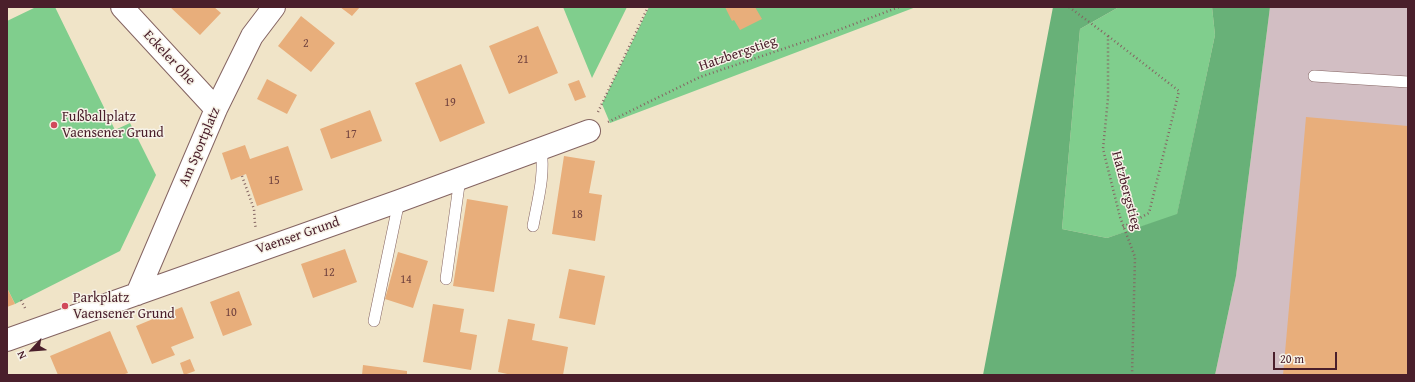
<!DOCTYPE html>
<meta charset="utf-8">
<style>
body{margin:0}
#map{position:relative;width:1415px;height:382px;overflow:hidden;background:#f0e4c8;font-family:"Gentium Book Plus",serif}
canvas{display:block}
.frame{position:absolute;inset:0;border:8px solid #4a1f2b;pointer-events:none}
.north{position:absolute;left:12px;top:330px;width:40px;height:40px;-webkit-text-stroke:3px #f7f3e8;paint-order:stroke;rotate:244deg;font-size:11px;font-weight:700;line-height:16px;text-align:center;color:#4a1f2b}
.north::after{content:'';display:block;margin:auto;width:14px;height:18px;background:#4a1f2b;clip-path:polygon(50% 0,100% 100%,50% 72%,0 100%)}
.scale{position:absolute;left:1273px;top:352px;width:64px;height:18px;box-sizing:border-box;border:2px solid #4a1f2b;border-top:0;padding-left:5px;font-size:12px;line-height:14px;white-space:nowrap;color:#4a1f2b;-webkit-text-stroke:3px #f7f3e8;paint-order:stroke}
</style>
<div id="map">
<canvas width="1415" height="382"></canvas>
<div class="frame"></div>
<div class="north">N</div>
<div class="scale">20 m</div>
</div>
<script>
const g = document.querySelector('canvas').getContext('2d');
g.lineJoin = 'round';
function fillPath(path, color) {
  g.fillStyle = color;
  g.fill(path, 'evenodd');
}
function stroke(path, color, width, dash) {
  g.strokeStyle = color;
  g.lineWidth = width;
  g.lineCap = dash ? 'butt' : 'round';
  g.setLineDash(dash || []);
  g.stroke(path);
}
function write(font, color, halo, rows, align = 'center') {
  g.font = font + ' "Gentium Book Plus",serif';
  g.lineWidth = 3;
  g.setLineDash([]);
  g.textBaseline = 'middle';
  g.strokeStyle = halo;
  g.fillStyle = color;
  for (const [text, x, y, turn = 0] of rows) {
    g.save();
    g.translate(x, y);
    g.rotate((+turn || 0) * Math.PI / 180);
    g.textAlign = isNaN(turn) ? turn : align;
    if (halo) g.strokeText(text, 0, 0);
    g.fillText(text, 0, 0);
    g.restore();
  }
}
fillPath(new Path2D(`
 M1270,7H1408V375H1215L1236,276Z`), '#d2bec3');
fillPath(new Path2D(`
 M36,7H55L115,130L130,123L156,175L120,251L15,304L7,288V21Z
 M563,7H627L592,78Z
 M649,7H916L610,123L602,104Z
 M1119,7H1212L1215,35L1177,215L1107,238L1062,229L1080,29Z`), '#80ce8d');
fillPath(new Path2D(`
 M1053,7H1119L1080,29L1062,229L1107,238L1177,214L1215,35L1212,7H1270L1236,276L1215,375H983Z`), '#68b178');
fillPath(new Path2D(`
 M170,7H214L221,13L200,35Z
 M340,7H360L352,16Z
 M725,7H755L762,19L740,30L734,20L732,21Z
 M301,16L335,43L311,72L278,46Z
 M538,26L558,73L509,94L489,46Z
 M461,64L485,123L440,142L415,83Z
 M267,79L297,95L287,114L257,99Z
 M579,80L586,97L575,101L568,84Z
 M370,110L382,141L331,159L320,129Z
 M1306,117L1408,126V375H1283Z
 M245,145L250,159L288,146L303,190L257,206L246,174L231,180L222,153Z
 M564,156L595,161L589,193L602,195L595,241L552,234Z
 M467,199L508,206L494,292L453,286Z
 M345,249L357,282L313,298L301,264Z
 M398,252L428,261L413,308L385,299Z
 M569,269L605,276L595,325L559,318Z
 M7,288L15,304L7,307Z
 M239,291L252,325L223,336L210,302Z
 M433,304L464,309L460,332L477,335L471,370L423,362Z
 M182,307L194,338L171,347L175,355L152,364L136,326Z
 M508,319L535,324L532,340L568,347L563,375H512L498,372Z
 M110,331L128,373L122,375H58L50,356Z
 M190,359L195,371L184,375L180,363Z
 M363,365L407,371V375H362Z`), '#e8ae7b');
const service = new Path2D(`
 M1314,76L1408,82
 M533,226C538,199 545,176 541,148
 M446,279L460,178
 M374,321L399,201`);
const minor = new Path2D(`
 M122,7L216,109
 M137,294L216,109L252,36L274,7
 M7,340L399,201L589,131`);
stroke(service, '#846462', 12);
stroke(minor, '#846462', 24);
stroke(new Path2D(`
 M1069,7L1108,36V98L1103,149L1120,217L1135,257L1132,375
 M1108,36L1179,91L1149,213L1123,227
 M598,112L648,7
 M608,122L700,77L833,32L899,7
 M242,176L254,209L255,224L256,229
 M21,300L26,310`), '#846462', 2.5, [1, 3]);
stroke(service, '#fff', 11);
stroke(minor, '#fff', 22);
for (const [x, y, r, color] of [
 [54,125,4,"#d1495b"],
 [65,306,4,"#d1495b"]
]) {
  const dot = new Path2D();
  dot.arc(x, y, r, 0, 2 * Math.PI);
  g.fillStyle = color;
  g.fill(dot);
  stroke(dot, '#f7f3e8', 1.5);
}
write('12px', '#72433f', null, [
 ["2",306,44],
 ["21",523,60],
 ["19",450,103],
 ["17",351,135],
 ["15",274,181],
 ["18",577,215],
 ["12",329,273],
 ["14",406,280],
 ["10",231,313]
]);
write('14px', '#4a1f2b', '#f7f3e8', [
 ["Hatzbergstieg",738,54,-19],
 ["Eckeler Ohe",169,58,47],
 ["Am Sportplatz",200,147,-67],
 ["Hatzbergstieg",1126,191,75],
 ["Vaenser Grund",298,236,-19]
]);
write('14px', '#4a1f2b', '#f7f3e8', [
 ["Fußballplatz",62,117],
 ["Vaensener Grund",62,133],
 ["Parkplatz",73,298],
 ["Vaensener Grund",73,314]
], 'left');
</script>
